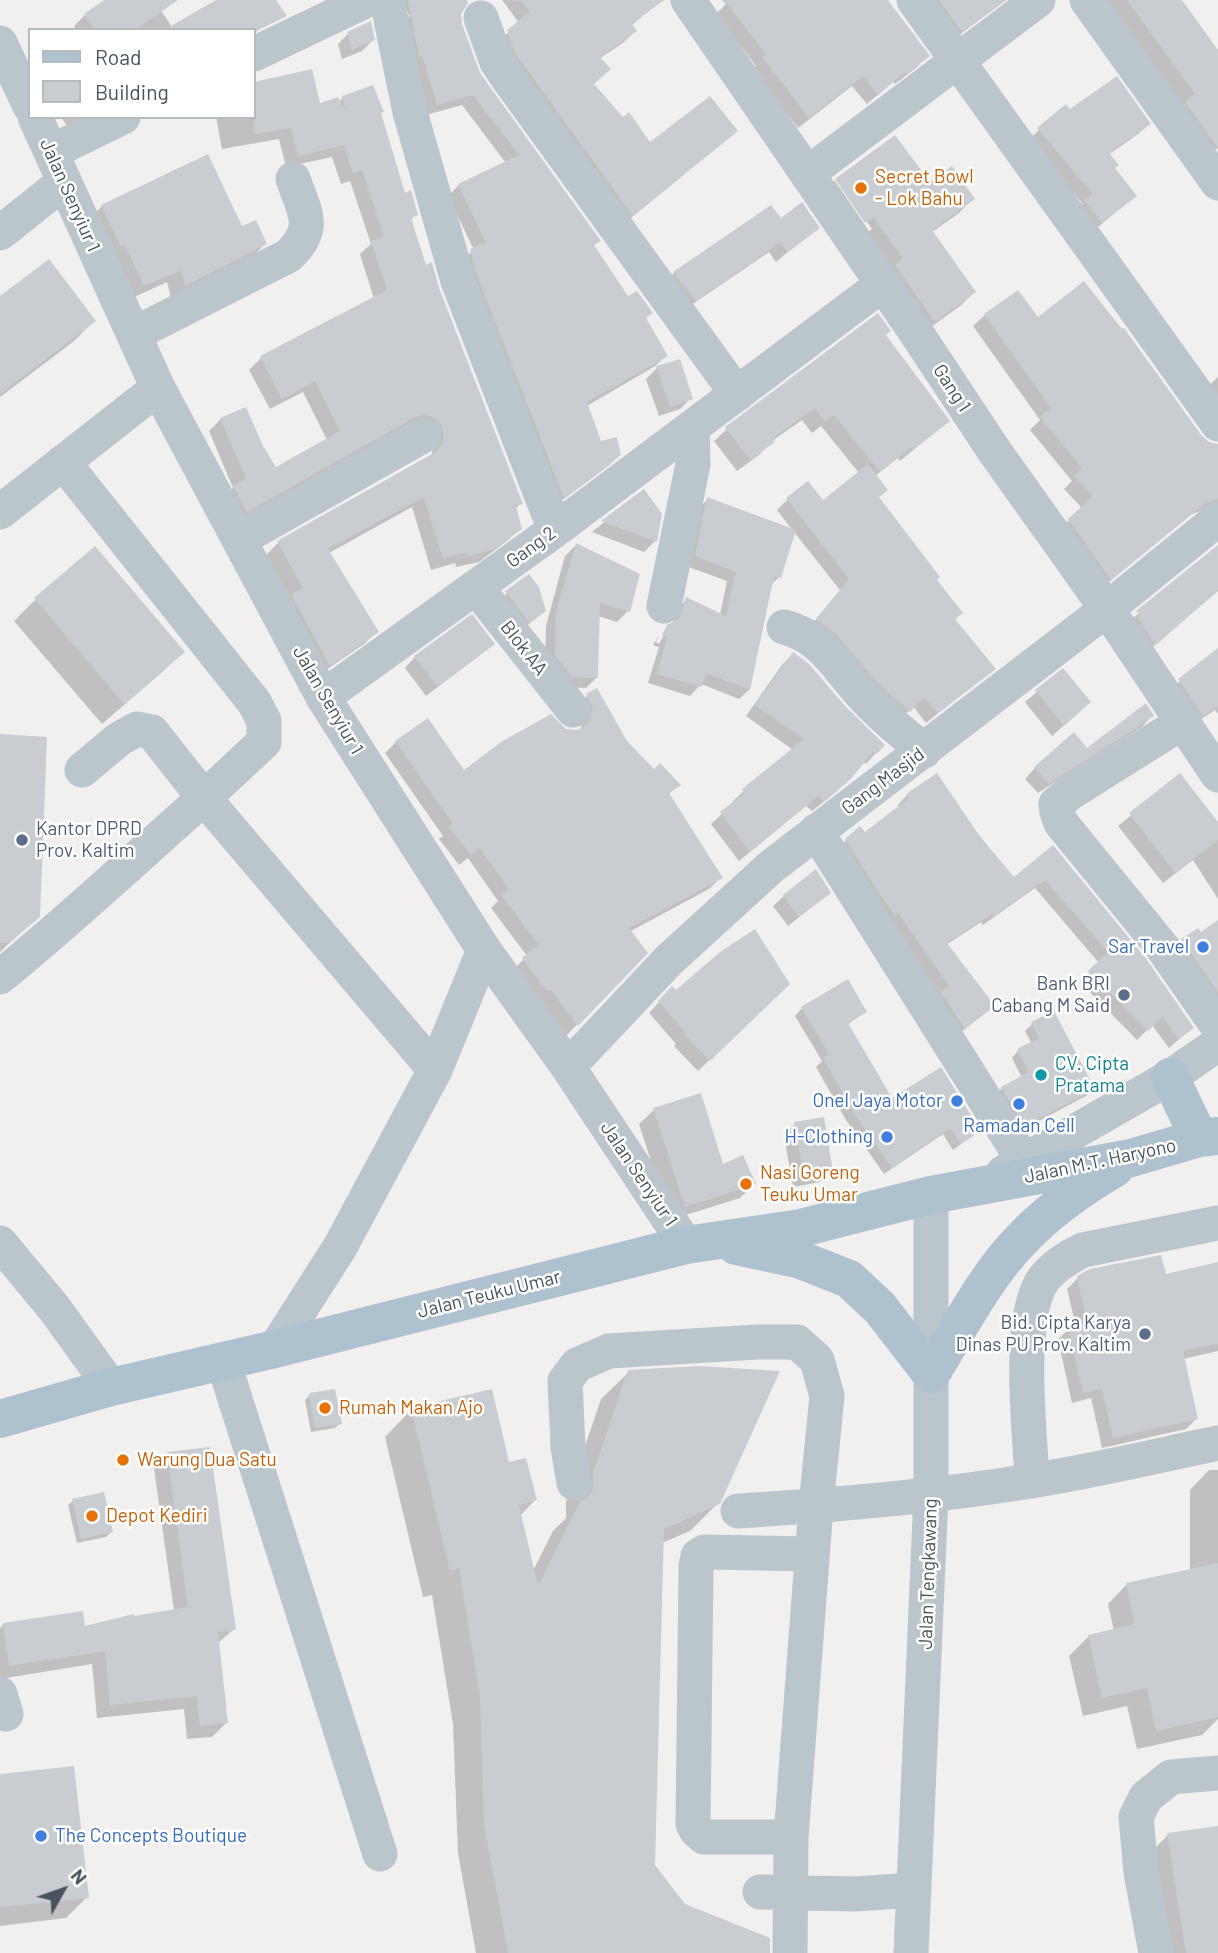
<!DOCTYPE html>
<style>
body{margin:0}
#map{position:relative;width:1218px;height:1953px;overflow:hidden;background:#f2efef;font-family:Barlow,sans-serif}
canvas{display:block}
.legend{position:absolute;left:28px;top:28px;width:228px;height:91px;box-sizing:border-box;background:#fff;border:2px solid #b5bbbe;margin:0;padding:9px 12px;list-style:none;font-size:21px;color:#47545d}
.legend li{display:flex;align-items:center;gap:14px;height:35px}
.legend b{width:35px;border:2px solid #b5bbbe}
.north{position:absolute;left:28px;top:1855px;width:70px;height:70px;-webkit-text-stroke:5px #fff;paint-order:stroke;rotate:50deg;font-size:19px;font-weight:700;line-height:28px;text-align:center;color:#47545d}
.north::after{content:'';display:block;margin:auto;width:24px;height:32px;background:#47545d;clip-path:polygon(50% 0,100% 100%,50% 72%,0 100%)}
</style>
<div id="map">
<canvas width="1218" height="1953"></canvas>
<ul class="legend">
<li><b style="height:9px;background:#aec1ce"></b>Road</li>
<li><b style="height:19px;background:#c9cdd2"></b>Building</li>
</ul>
<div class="north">N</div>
</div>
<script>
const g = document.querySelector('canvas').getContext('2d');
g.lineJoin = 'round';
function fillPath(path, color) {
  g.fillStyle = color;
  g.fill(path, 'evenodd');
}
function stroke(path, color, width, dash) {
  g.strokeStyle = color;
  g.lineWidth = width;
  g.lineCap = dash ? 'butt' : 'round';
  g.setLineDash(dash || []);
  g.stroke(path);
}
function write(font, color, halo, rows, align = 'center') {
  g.font = font + ' Barlow,sans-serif';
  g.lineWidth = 5;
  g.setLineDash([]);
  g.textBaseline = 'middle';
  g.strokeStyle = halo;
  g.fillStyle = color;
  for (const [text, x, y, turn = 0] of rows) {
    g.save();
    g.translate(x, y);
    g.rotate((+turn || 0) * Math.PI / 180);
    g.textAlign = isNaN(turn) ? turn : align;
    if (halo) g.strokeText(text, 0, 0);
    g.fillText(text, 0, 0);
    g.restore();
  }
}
fillPath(new Path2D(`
 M107,0H154L172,27L219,0H274L280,9L254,34V30H77L74,26L85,15Z
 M403,0H465L460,13V25L479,74L599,240L593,246L628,299L644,319L666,356L655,366L587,406L599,443L619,455L608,466L553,507L460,261L474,250L448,196L459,185L506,163L462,105L426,115L405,21L409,16Z
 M502,0L659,2L631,26L635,31L624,42L599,59L593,84L623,119L681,177L621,226L497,43L519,23Z
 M722,0H885L927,56L917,67L895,84L893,82L867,104L852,86L798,128L752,69L756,66L716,14L726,4Z
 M919,0H1006L950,42Z
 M1105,0H1180L1218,53V148L1203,157Z
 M349,33L373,40L362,51L342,59L338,44Z
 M311,71L319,105L339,102L343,97L379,114L403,195L416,214L410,221L425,267L438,289L521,503L515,509L520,528L508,540L479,562L456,567L455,563L431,570L412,507L329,553L376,632L364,644L317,676L280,608L290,598L266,555L278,543L431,456L433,448L235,523L222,500L233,488L209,431L221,419L262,447L276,469L327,440L303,392L270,409L249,370L261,358L374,299L360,254L371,244L350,181L341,184L332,157L286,167L279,139L222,149L216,117H254V83Z
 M1066,106L1070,111L1149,124L1138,134L1108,155L1113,168L1135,196L1091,233L1075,212L1083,204L1028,140Z
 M61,117H85L67,126Z
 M838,180L929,184L973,198L959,213L932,232L974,292L960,306L920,335L822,194L835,181L869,231L872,229Z
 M102,206L241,229L265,244L251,258L171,298L167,282L130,299L88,220Z
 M781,220L817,227L776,262L769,252L684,310L664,284L674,273Z
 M0,299L94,321L73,342L0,397Z
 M985,315L1037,320L1200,437L1218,457V515L1203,510L1192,514L1099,590L1057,532L1082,508L1064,489L1072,481L1030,430L1040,420L973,326Z
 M884,335L948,421L900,461L898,458L875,476L877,498L935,580L953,619L993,669L926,723L913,706L898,722L807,630L840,590L794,532L779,577L770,586L749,690L739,699L701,684L690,696L648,683L659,647L653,645L660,634L656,642L659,644L666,631H664L672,625L677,609L687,599L720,615L727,581L686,566L698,508L708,499L793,531L777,510L787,500L808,483L823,502L859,473L821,426L812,433L802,420L772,441L760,454L737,471L714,441L727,429Z
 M657,368L691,398L680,409L659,416L646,379Z
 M1218,377V415L1202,392Z
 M643,491L655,541L644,552L592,532Z
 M576,545L628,611L617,622L598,616L597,677L586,688L562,687L545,666L546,626L565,556Z
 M1218,547V591L1143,655L1126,624Z
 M528,576L544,610L519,633L495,603Z
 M35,600L183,652L161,673L102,724L14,621Z
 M493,644L426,696L405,668L415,657Z
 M1218,650V714L1215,710L1191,726L1168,691Z
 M793,654L876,753L866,764L863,762L836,792L812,811L806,806L739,861L711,824L734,803L733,801L744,791L793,750L746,716L782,665Z
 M1063,670L1078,713L1052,736L1025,702Z
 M587,696L654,772L678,785L668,795L720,878L709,889L629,932L645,953L566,1036L512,971L527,956L491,908L498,901L468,858L459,865L439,839L443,836L385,753L396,742L464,772L565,731L581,730L582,720L576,707Z
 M1152,716L1142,727L1038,793L1025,779L1035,768L1087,751Z
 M0,736L38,916L0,952Z
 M1180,776L1218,824V899L1193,860L1163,883L1118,826Z
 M907,795L978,836L1014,880L1052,847L1192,1028L1169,1048L1152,1025L1137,1040L1080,982L1099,963L1035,888L983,925L981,922L946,945L993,1006L954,1038L836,850L846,840L864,835L899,808L898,805Z
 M829,893L788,926L773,906L784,896Z
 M1218,923V1019L1171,952L1183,941L1200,934Z
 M788,984L698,1071L674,1046L676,1044L649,1013L672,988L675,993Z
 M802,1008L865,1012L847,1025L891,1100L979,1131L953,1150L943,1134L884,1174L846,1120L816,1067L822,1061L795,1016Z
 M1053,1013L1093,1089L1086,1096L1018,1132L995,1095L1002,1088L1022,1078L1012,1058L1018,1051L1032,1044L1025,1031L1032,1024Z
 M654,1110L722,1166L754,1184L740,1198L670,1220L639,1124Z
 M795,1124L831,1171L820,1182L793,1187L784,1135Z
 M1218,1264V1351L1183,1359L1196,1419L1186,1429L1102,1448L1091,1398L1072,1403L1058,1339L1069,1329L1076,1327L1067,1289L1078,1278L1164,1276Z
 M629,1372L718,1503L690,1531L662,1543L653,1865L684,1906L769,1953H476L458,1853L453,1724L432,1595L423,1597L385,1437L412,1409L507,1464L535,1500L520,1516L533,1571L553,1531L566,1518V1502L601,1399Z
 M310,1395L340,1423L335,1428L311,1432L305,1400Z
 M168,1454L234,1629L218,1643L226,1723L212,1737L187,1739L184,1709L97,1718L92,1664L0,1679V1628L4,1624L84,1628L174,1611L154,1468Z
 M1209,1470H1218V1719L1202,1735L1137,1749L1127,1706L1083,1716L1069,1656L1089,1636L1114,1631L1108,1604L1127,1584L1190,1571V1490Z
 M73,1501L111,1532L106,1537L77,1543L68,1505Z
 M0,1776L87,1897L66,1918L0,1926Z
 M1218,1828V1953H1161L1147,1856L1168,1835Z`), '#0003');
fillPath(new Path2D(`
 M104,0H178L135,30H95L84,14Z
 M216,0H276L287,16L254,32V30H164Z
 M408,0H467L468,3L461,14L462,24L480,73L601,241L594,245L628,296L637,291L653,313L646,318L668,356L587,402L601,441L617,437L621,455L564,498L477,275L470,249L486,243L458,184L519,155L473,95L437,105L422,55L419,56Z
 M521,0H664L632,24L637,31L600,57L611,69L594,84L623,117L629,112L650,142L710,96L738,131L633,216L515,53L507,30L530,12Z
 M724,0H888L930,56L906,74L905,72L878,95L863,76L809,118L762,57L766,54Z
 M939,0H1005L962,32Z
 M1127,0H1182L1218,50V148L1185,102L1195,94Z
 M371,21L375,40L352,50L347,32Z
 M312,69L320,103L338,97L346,111L342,96L373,85L384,112L381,113L405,193L411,190L418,215L411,218L426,265L432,262L439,288L523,504L516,506L522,529L492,550L468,556L467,552L443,559L424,497L328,549L379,632L330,666L291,594L303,588L277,541L434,453L442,445L444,435L441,425L434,417L424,415L415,417L247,512L233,486L246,478L220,418L246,407L263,446L276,467L340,431L315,381L282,399L260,356L387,290L371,241L384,237L362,170L353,173L344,145L298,156L291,128L254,134V82Z
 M1117,76L1151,124L1109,153L1119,165L1115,168L1137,196L1102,223L1084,200L1093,194L1037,128L1066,104L1070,109Z
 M895,135L930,182L952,166L975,199L932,230L976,292L935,322L895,265L903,258L873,217L865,223L835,179Z
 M208,154L242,226L256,220L267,244L185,286L181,270L144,286L125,245L121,247L101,205Z
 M802,202L820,228L788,252L780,243L696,301L673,272L771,205L781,218Z
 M49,259L96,321L0,394V296Z
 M1084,281L1122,329L1124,328L1202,436L1209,442L1218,444V499L1205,503L1111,580L1068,519L1093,496L1074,476L1082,468L1040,417L1051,408L984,314L1018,290L1038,317Z
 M878,313L891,331L886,335L950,421L913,450L911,447L880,472L834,415L825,422L815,408L772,439L775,442L750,460L725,427Z
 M680,359L693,399L670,407L656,366Z
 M868,464L888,490L879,497L940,577L937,580L963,613L955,619L996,669L938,713L924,697L910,712L875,680L837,635L816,619L849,579L786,498L808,481L823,500Z
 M644,489L662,514L657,542L601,521Z
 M707,497L796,530L781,578L774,576L750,690L706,673L702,687L657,674L667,637L662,635L667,625L679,619L686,597L726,616L736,572L695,556Z
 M576,543L640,574L630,612L600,603L598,678L572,677L555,655L556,613Z
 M1218,545V590L1156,645L1137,617L1140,615L1136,611Z
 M95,546L185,652L124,704L34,598Z
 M529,574L539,587L546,611L530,623L505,591Z
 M472,614L495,644L438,687L414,656Z
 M1218,648V706L1203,716L1178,679Z
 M793,652L809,664L846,707L885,745L877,754L874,751L849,781L824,801L818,796L750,852L720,812L745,793L742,789L804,739L755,705Z
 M1063,668L1091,702L1064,726L1035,690Z
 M597,688L627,741L654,769L660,763L681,785L669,793L723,878L629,928L648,953L578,1026L550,989L547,991L522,958L539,945L501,895L509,889L480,848L471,855L449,827L453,824L395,741L428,718L464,770L501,742L551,714L566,729L577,730L585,726L591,718L593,708L586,694Z
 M1146,703L1154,716L1049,784L1034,767L1074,732L1087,748Z
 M0,734L47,737L40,917L9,943H0Z
 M937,773L979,835L1014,877L1053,845L1147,960L1194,1028L1179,1039L1162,1017L1148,1031L1088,971L1108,952L1045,880L994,916L992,914L947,943L995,1006L965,1029L941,992L949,986L898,913L895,915L883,899L845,839L860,826L865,832L909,798L906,794Z
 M1180,773L1218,822V840L1175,873L1129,813Z
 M816,869L831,893L799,917L783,895Z
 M1218,920V992L1181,939L1198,928L1201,932Z
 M755,929L790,984L710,1061L684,1034L685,1032L658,1001L672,986L676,990L720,952Z
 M848,979L867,1012L848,1023L892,1098L941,1067L981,1131L961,1144L950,1128L892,1168L853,1112L823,1058L829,1054L801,1007Z
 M1054,1011L1095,1089L1025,1126L1001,1087L1029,1072L1017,1049L1039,1038L1031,1022Z
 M701,1093L723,1164L743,1155L756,1184L685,1207L653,1108Z
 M824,1117L833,1172L804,1177L794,1122Z
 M1161,1255L1166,1274L1218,1262V1344L1183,1351L1198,1419L1113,1438L1102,1389L1083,1393L1068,1327L1087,1323L1077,1276L1090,1269Z
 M699,1366L780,1371L720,1504L664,1529L655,1865L685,1904L770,1938V1953H508L484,1824L480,1696L459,1568L450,1571L411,1408L492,1389L509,1462L526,1458L537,1500L519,1505L538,1586L580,1502L587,1498L593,1491V1474L628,1370Z
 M335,1389L342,1424L315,1428L309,1393Z
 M210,1447L236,1630L218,1632L228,1723L200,1726L197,1696L110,1705L105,1651L9,1666L3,1623L83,1611L85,1626L134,1614V1616L188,1607L167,1452Z
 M104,1492L113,1532L81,1539L72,1499Z
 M1218,1563V1717L1156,1731L1147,1688L1102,1698L1088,1635L1135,1624L1126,1583Z
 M74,1766L89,1898L0,1907V1774Z
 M1218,1826V1953H1186L1167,1833Z`), '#c9cdd2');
stroke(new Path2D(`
 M387,0L410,112L458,281L555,530
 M688,0L915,331L995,452L1107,609L1218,775
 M914,0L1218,424
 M1087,0L1218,183
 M481,18L497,62L510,81L737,394
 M0,43L30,106
 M254,54L367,0
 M35,117L158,388L323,697L484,950L568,1067L686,1245
 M51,152L123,117
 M807,174L1038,0
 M0,233L64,182
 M134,334L288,256C318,228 305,213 293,179
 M63,462L254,702L264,721V742L204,798L435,1070
 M0,512L158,388
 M240,539L424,435
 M476,587L573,710
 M664,606L693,464L692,427
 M784,627C827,638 841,676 871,704C887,721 906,735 924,751
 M323,697L555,530L883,284
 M1183,722L1070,793L1056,804L1057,812L1061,823L1163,948L1218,1027
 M816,831L1023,1160
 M0,977C70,920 136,858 204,798L152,732L137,729L119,739L82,770
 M568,1067L669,960L772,866L1107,609L1218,519
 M1003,1173L1170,1077L1218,1044
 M0,1243L54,1308L111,1387
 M275,1349L340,1247L435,1070L484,950
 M223,1361L380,1854
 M1032,1481C1030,1431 1017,1326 1041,1283C1050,1268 1067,1258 1083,1250L1218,1223
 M574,1483L568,1447L565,1381L577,1365L609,1351L758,1342H797L817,1360L827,1396L816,1506L791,1837L790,1953
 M738,1511C835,1505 933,1497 1030,1481C1093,1471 1156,1456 1218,1443
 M0,1694L6,1714
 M791,1837H704L697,1831L693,1824L696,1567L698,1556L704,1552L812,1554
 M760,1892L855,1894L914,1890
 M911,1953L931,1495V1195
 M1156,1953L1141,1872L1136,1817L1146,1797L1171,1777L1218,1773`), '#bbc5cc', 35);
stroke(new Path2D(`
 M1170,1077L1199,1138
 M736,1246L801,1260L849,1279L880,1308L931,1374C957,1332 986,1275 1021,1240C1048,1211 1081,1188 1115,1168
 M0,1419L111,1387L275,1349L686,1245L801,1228L931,1195L1131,1158L1199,1138L1218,1136`), '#aec1ce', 38);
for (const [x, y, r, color] of [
 [861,188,7,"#e8710a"],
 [22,840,7,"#5c6f8a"],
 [1203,947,7,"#3f7fe0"],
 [1124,995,7,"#5c6f8a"],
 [1041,1075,7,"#0f9aa8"],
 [957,1101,7,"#3f7fe0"],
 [1019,1104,7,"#3f7fe0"],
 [887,1137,7,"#3f7fe0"],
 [746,1184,7,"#e8710a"],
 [1145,1334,7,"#5c6f8a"],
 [325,1408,7,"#e8710a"],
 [123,1460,7,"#e8710a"],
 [92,1516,7,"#e8710a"],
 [41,1836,7,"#3f7fe0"]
]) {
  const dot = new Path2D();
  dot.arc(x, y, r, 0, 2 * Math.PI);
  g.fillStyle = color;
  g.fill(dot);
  stroke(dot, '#fff', 2.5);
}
write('19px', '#c56008', '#fff', [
 ["Secret Bowl",875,177],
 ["- Lok Bahu",875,199],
 ["Nasi Goreng",760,1173],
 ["Teuku Umar",760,1195],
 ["Rumah Makan Ajo",339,1408],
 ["Warung Dua Satu",137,1460],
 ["Depot Kediri",106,1516]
], 'left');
write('19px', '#47545d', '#fff', [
 ["Jalan Senyiur 1",70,195,66],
 ["Gang 1",952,388,57],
 ["Gang 2",531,547,-36],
 ["Blok AA",524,648,52],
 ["Jalan Senyiur 1",328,700,60],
 ["Gang Masjid",883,781,-37],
 ["Jalan M.T. Haryono",1100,1161,-12],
 ["Jalan Senyiur 1",639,1174,56],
 ["Jalan Teuku Umar",489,1294,-14],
 ["Jalan Tengkawang",928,1574,-88]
]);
write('19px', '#4e5e75', '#fff', [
 ["Kantor DPRD",36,829,"left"],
 ["Prov. Kaltim",36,851,"left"],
 ["Bank BRI",1110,984],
 ["Cabang M Said",1110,1006],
 ["Bid. Cipta Karya",1131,1323],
 ["Dinas PU Prov. Kaltim",1131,1345]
], 'right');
write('19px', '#366cbe', '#fff', [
 ["Sar Travel",1189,947],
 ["Onel Jaya Motor",943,1101],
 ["Ramadan Cell",1019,1126,"center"],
 ["H-Clothing",873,1137],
 ["The Concepts Boutique",55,1836,"left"]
], 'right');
write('19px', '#0d838f', '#fff', [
 ["CV. Cipta",1055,1064],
 ["Pratama",1055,1086]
], 'left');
</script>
